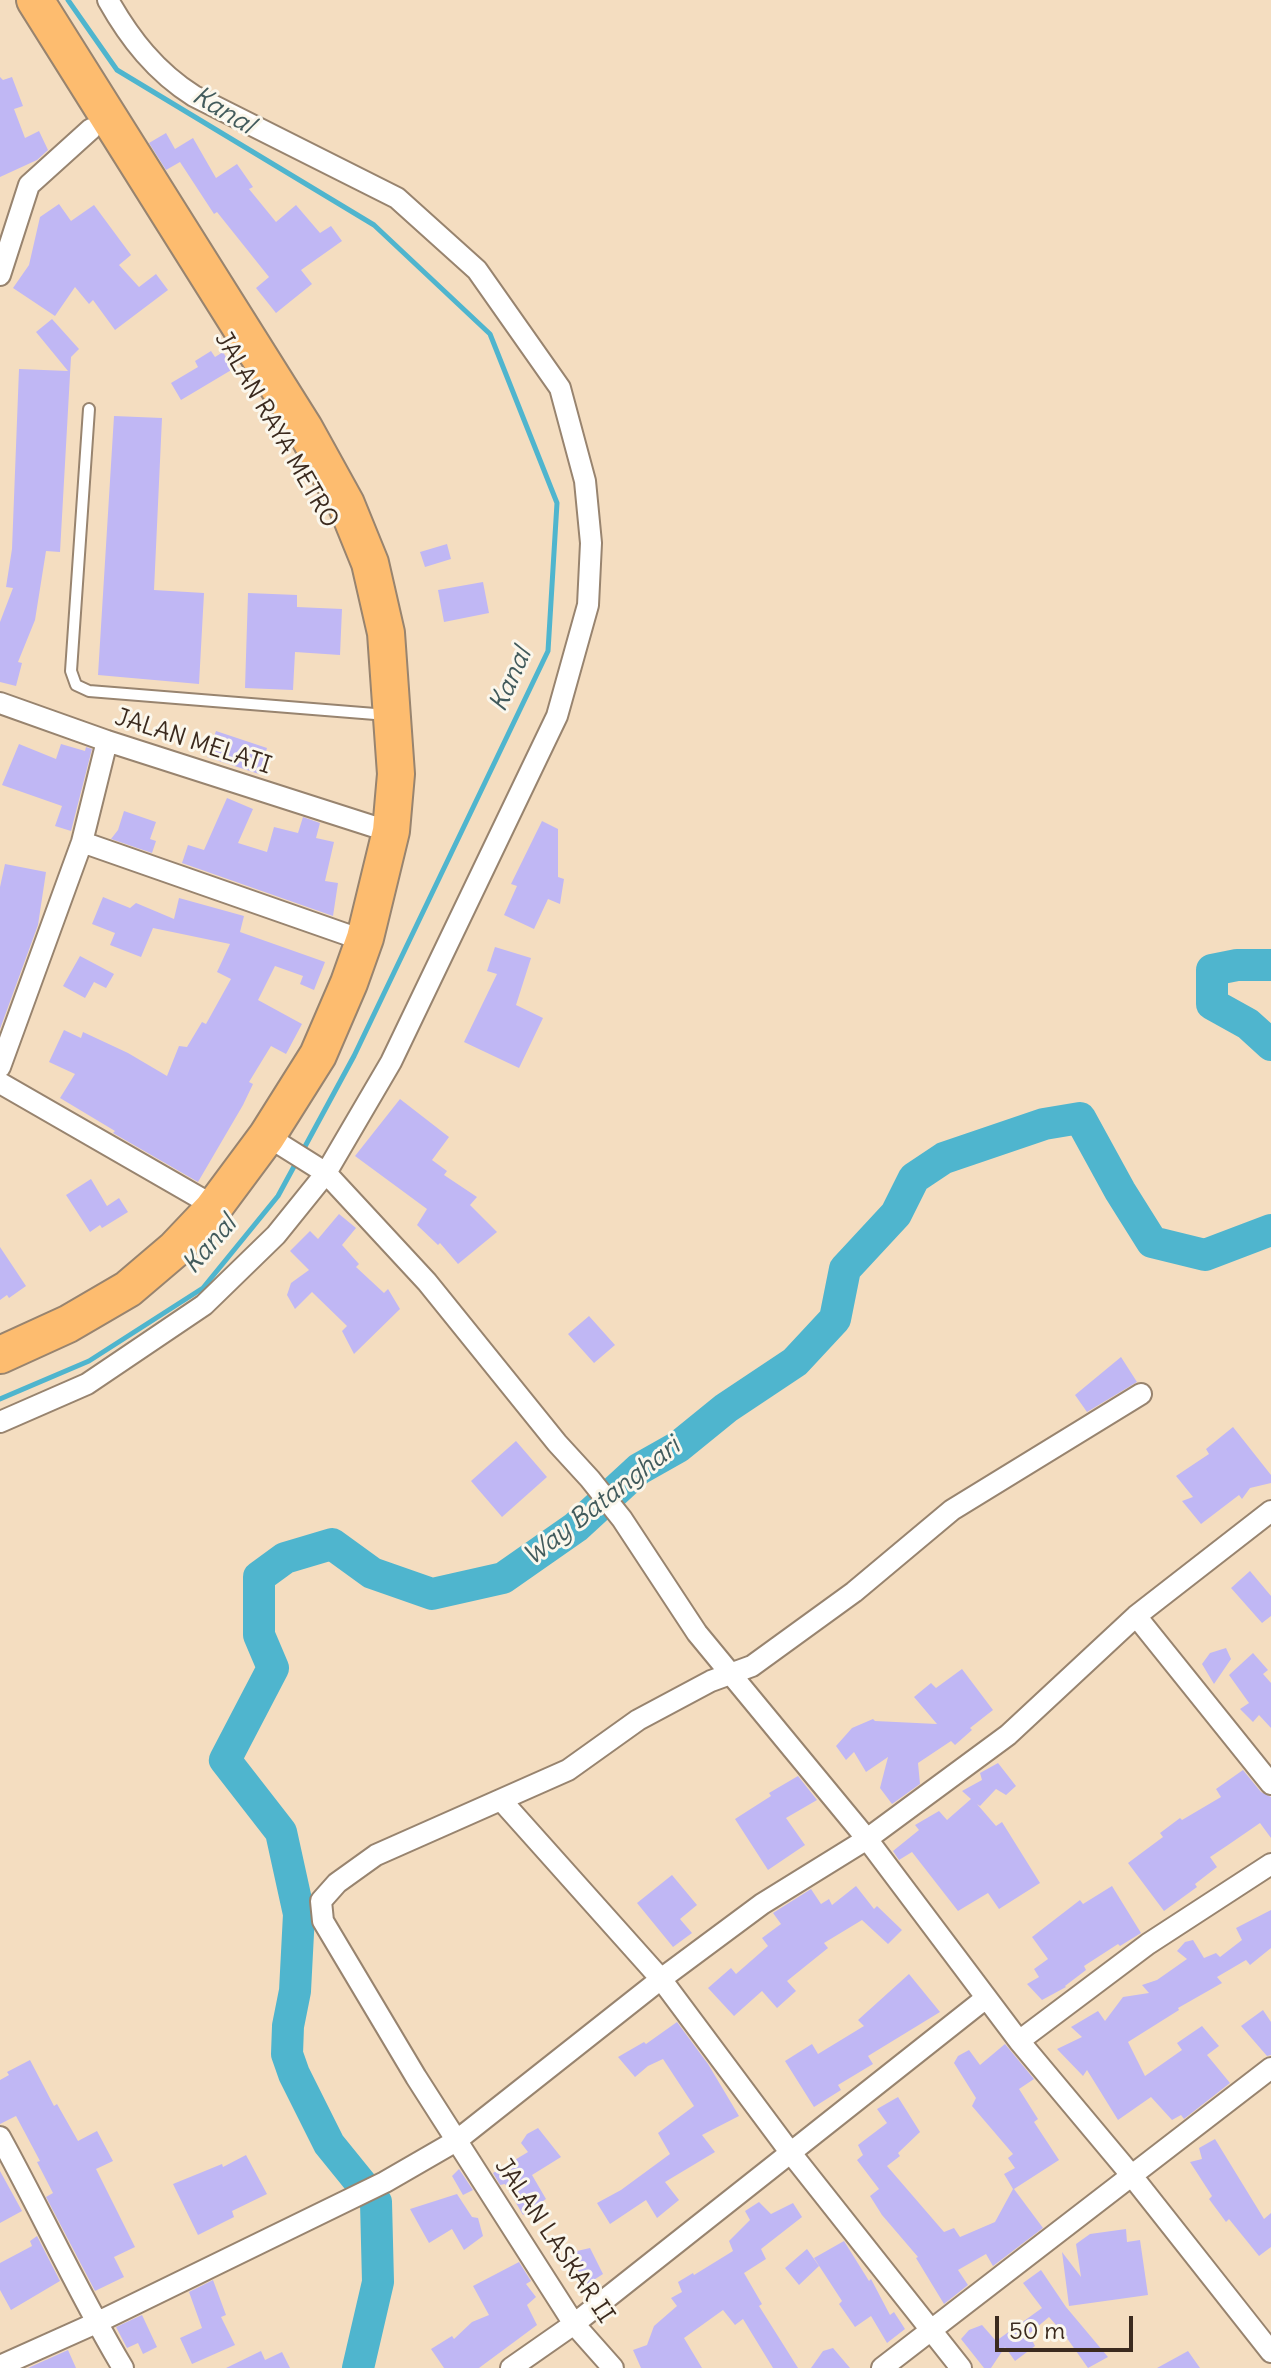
<!DOCTYPE html>
<style>
body{margin:0}
#map{position:relative;width:1271px;height:2368px;overflow:hidden;background:#f4ddc0;font-family:Delius,sans-serif}
canvas{display:block}
.scale{position:absolute;left:995px;top:2316px;width:138px;height:36px;box-sizing:border-box;border:4px solid #3b2a1e;border-top:0;padding-left:10px;font-size:24px;line-height:28px;white-space:nowrap;color:#3b2a1e;-webkit-text-stroke:6px #fbf7ec;paint-order:stroke}
</style>
<div id="map">
<canvas width="1271" height="2368"></canvas>
<div class="scale">50 m</div>
</div>
<script>
const g = document.querySelector('canvas').getContext('2d');
g.lineJoin = 'round';
function stroke(path, color, width, dash) {
  g.strokeStyle = color;
  g.lineWidth = width;
  g.lineCap = dash ? 'butt' : 'round';
  g.setLineDash(dash || []);
  g.stroke(path);
}
function fillPath(path, color) {
  g.fillStyle = color;
  g.fill(path, 'evenodd');
}
function write(font, color, halo, rows, align = 'center') {
  g.font = font + ' Delius,sans-serif';
  g.lineWidth = 6;
  g.setLineDash([]);
  g.textBaseline = 'middle';
  g.strokeStyle = halo;
  g.fillStyle = color;
  for (const [text, x, y, turn = 0] of rows) {
    g.save();
    g.translate(x, y);
    g.rotate((+turn || 0) * Math.PI / 180);
    g.textAlign = isNaN(turn) ? turn : align;
    if (halo) g.strokeText(text, 0, 0);
    g.fillText(text, 0, 0);
    g.restore();
  }
}
stroke(new Path2D(`
 M68,0L117,70L374,225L490,334L557,503L548,651L354,1056L302,1152
 M0,1399L89,1361L203,1288L278,1196L297,1161`), '#4fb5ce', 5);
stroke(new Path2D(`
 M1271,965H1237L1212,970V1004L1248,1024L1271,1045
 M358,2368L378,2282L376,2202L329,2144L294,2074L287,2054L288,2026L295,1991L299,1914L281,1832L225,1760L273,1668L259,1635V1577L285,1558L332,1544L372,1573L432,1594L503,1578L576,1527L639,1469L678,1447L726,1408L795,1362L835,1319L845,1269L896,1214L914,1178L944,1158L1044,1124L1080,1118L1120,1191L1152,1242L1205,1255L1271,1230`), '#4fb5ce', 32);
fillPath(new Path2D(`
 M0,77L3,80L12,77L23,106L14,109L25,138L39,131L48,150L37,160L0,177Z
 M166,133L175,149L193,138L216,178L237,164L253,187L249,189L276,222L296,205L320,233L331,226L342,241L301,270L312,284L276,313L256,288L269,277L217,212L214,214L180,162L166,170L149,143Z
 M59,204L71,221L94,205L131,255L119,265L139,287L156,274L168,290L115,330L93,300L89,304L75,287L55,316L13,288L29,265L40,217Z
 M52,319L79,349L71,357L60,552L46,551L35,620L18,662L22,663L16,686L0,682V622L13,588L6,587L12,549L19,369L68,371L36,332Z
 M211,351L215,357L223,352L233,369L181,400L171,383L198,367L195,361Z
 M114,416L162,418L154,590L204,593L199,684L98,675Z
 M447,544L451,559L425,567L420,552Z
 M483,582L489,613L444,622L438,590Z
 M248,593L297,595V607L342,609L340,655L295,652L293,690L245,688Z
 M216,731L267,748L259,774L207,757Z
 M19,744L56,759L61,744L85,751L86,747L92,749L71,831L55,826L62,806L2,785Z
 M227,798L253,809L238,843L267,852L274,827L298,833L303,817L320,823L316,838L334,842L325,881L338,883L333,916L182,863L188,845L204,850Z
 M124,811L156,822L150,839L156,841L152,853L111,839L118,830Z
 M542,821L558,829V877L564,879L560,904L548,899L534,929L504,915L517,886L511,884Z
 M5,864L46,872L38,925L0,1029V887Z
 M103,897L130,908L136,903L174,919L179,898L244,916L240,932L325,962L314,990L300,984L303,976L275,966L258,1000L302,1024L286,1054L271,1046L249,1082L253,1084L243,1105L198,1182L113,1133L115,1131L60,1098L75,1074L49,1062L64,1030L81,1038L83,1032L128,1053L167,1076L179,1046L187,1047L202,1022L206,1024L231,979L217,972L230,944L153,928L141,957L110,945L115,933L92,924Z
 M495,947L531,958L516,1005L543,1018L519,1068L464,1042L497,974L487,971Z
 M80,956L114,974L106,988L94,982L85,998L63,986Z
 M400,1099L449,1137L432,1160L447,1171L444,1175L477,1197L470,1205L497,1232L458,1264L440,1243L438,1245L417,1225L427,1209L355,1156Z
 M91,1179L107,1206L119,1198L128,1212L102,1228L100,1225L90,1232L66,1195Z
 M339,1214L356,1228L342,1245L359,1264L356,1267L384,1293L388,1289L400,1309L354,1354L342,1331L347,1326L312,1292L295,1309L287,1295L291,1283L309,1270L290,1251L310,1231L318,1239Z
 M0,1247L26,1286L9,1298L7,1295L0,1300Z
 M589,1316L615,1345L594,1363L568,1334Z
 M1121,1357L1137,1382L1087,1412L1075,1395Z
 M1233,1427L1271,1475V1483L1250,1488L1242,1499L1239,1495L1201,1524L1182,1501L1193,1497L1176,1476L1209,1454L1206,1449Z
 M516,1441L547,1477L502,1517L471,1481Z
 M1250,1571L1271,1596V1616L1262,1623L1231,1588Z
 M1226,1648L1231,1659L1214,1684L1202,1664L1210,1653Z
 M1253,1653L1268,1670L1263,1674L1271,1683V1728L1259,1715L1253,1722L1240,1709L1249,1703L1229,1675Z
 M962,1669L993,1710L970,1728L972,1730L955,1745L951,1741L918,1763L920,1784L892,1804L880,1788L888,1757L866,1772L854,1752L846,1760L836,1746L852,1728L873,1719L875,1721L937,1724L914,1697L931,1683L936,1688Z
 M998,1763L1016,1786L1006,1795L996,1789L980,1806L977,1804L996,1826L1002,1822L1040,1883L999,1909L988,1893L958,1911L912,1852L899,1860L893,1851L919,1830L915,1825L939,1811L947,1820L971,1799L962,1791L982,1780L980,1773Z
 M1243,1770L1261,1792L1271,1797V1838L1260,1823L1228,1845L1210,1857L1217,1867L1195,1884L1197,1887L1164,1911L1128,1863L1163,1837L1160,1833L1180,1818L1182,1820L1221,1797L1216,1789Z
 M798,1776L817,1800L786,1818L805,1845L768,1870L735,1819L771,1796L769,1793Z
 M672,1875L697,1905L680,1919L692,1933L673,1947L637,1903Z
 M856,1886L874,1909L877,1906L902,1930L888,1944L862,1920L824,1943L828,1948L787,1981L796,1991L777,2008L762,1991L734,2016L708,1988L731,1968L736,1974L768,1946L762,1938L781,1924L773,1913L811,1889L821,1904L829,1899L832,1905Z
 M1112,1886L1141,1933L1120,1946L1118,1944L1084,1966L1086,1970L1065,1986L1066,1987L1042,2000L1027,1984L1039,1977L1034,1969L1048,1959L1032,1937L1080,1900L1083,1904Z
 M1271,1910V1948L1250,1965L1246,1960L1217,1977L1222,1983L1178,2008L1179,2010L1128,2042L1145,2076L1182,2050L1177,2043L1202,2026L1219,2046L1207,2055L1230,2083L1184,2119L1181,2115L1172,2120L1151,2097L1118,2120L1087,2070L1083,2076L1057,2049L1082,2037L1071,2027L1098,2011L1105,2021L1123,1997L1149,1993L1142,1985L1157,1980L1187,1959L1177,1951L1185,1942L1193,1940L1204,1958L1216,1953L1220,1957L1242,1940L1236,1928Z
 M909,1974L940,2012L868,2056L873,2064L838,2085L841,2090L814,2107L785,2061L812,2044L818,2054L864,2026L858,2020Z
 M1263,2010L1271,2022V2055L1267,2056L1241,2026Z
 M677,2022L708,2064L739,2116L702,2135L715,2152L665,2182L679,2200L657,2218L646,2200L610,2224L597,2203L621,2190L670,2154L658,2133L694,2106L663,2059L648,2066L635,2077L618,2057L644,2042L646,2044Z
 M1005,2044L1034,2079L1019,2089L1038,2119L1034,2122L1059,2160L1014,2189L1043,2228L993,2266L986,2254L958,2270L968,2285L944,2304L916,2258L918,2257L882,2215L870,2196L879,2189L857,2160L863,2155L858,2145L887,2123L877,2109L898,2097L920,2132L898,2153L900,2156L887,2166L944,2232L954,2228L960,2237L995,2222L1013,2189L1004,2174L1015,2168L1008,2158L1013,2154L972,2106L976,2098L954,2063L958,2056L969,2050L980,2065Z
 M30,2060L54,2106L57,2104L78,2141L97,2131L113,2161L96,2169L135,2247L114,2257L124,2277L95,2291L46,2197L53,2193L37,2162L40,2161L16,2116L0,2124V2080L9,2075L7,2072Z
 M538,2128L561,2157L532,2175L546,2199L523,2215L505,2184L500,2185L493,2173L528,2152L521,2143L527,2134Z
 M1215,2139L1264,2219L1271,2213V2247L1259,2256L1229,2219L1226,2222L1209,2199L1212,2196L1190,2162L1202,2159L1199,2148Z
 M246,2155L267,2194L232,2211L234,2217L198,2235L173,2184L222,2164L223,2167Z
 M459,2169L473,2190L463,2195L452,2176Z
 M0,2171L22,2211L0,2223Z
 M457,2194L472,2217L478,2218L483,2236L464,2250L452,2229L429,2243L410,2209Z
 M759,2202L771,2214L793,2203L802,2217L761,2249L766,2259L744,2273L762,2304L759,2306L798,2368H773L743,2319L735,2325L723,2310L684,2338L702,2368H641L633,2350L647,2345L654,2326L677,2306L671,2298L682,2292L678,2282L693,2273L694,2275L733,2251L729,2241L750,2220L745,2211Z
 M1126,2229L1127,2242L1140,2240L1148,2295L1069,2306L1062,2252L1081,2277L1076,2244L1090,2234Z
 M37,2236L60,2281L11,2310L0,2290V2263L32,2246L30,2241Z
 M844,2241L869,2281L871,2279L890,2315L894,2312L905,2329L887,2343L871,2316L855,2327L839,2304L842,2301L814,2258Z
 M590,2248L603,2274L586,2285L570,2256L577,2251Z
 M807,2249L819,2266L799,2285L785,2268Z
 M519,2262L531,2281L526,2284L536,2297L527,2305L537,2325L479,2368H444L431,2349L452,2336L454,2339L472,2322L489,2315L473,2286Z
 M1041,2270L1066,2307L1108,2357L1088,2368L1064,2334L1049,2317L1029,2334L1035,2346L1015,2361L1005,2347L991,2368H984L961,2339L969,2330L982,2325L996,2341L1042,2308L1023,2283Z
 M213,2280L226,2315L221,2317L235,2345L192,2364L180,2338L202,2328L189,2292Z
 M142,2315L157,2347L143,2354L138,2343L127,2348L116,2327Z
 M833,2348L850,2368H811L823,2351Z
 M68,2350L76,2368H28Z
 M261,2351L265,2360L282,2352L290,2368H226Z
 M1188,2351L1200,2368H1157Z`), '#c0b7f4');
const lane = new Path2D(`
 M89,409L71,671L76,685L89,691L375,714`);
const street = new Path2D(`
 M0,275L29,185L91,129
 M0,703L107,741L372,826
 M82,842L348,935
 M0,1067L82,842L107,741
 M0,1083L200,1198
 M267,1136L326,1173L427,1282L557,1443L590,1479L622,1519L697,1633L867,1839L1019,2041L1132,2176L1271,2352
 M0,1422L87,1384L204,1305L276,1235L326,1173L391,1062L557,716L588,605L591,543L585,481L560,388L477,270L397,198L194,96C156,72 130,39 108,0
 M1136,1616L1271,1784
 M501,1800L661,1979L790,2152L961,2368
 M1019,2041L1148,1944L1271,1864
 M0,2137C42,2213 78,2293 123,2368
 M0,2366L96,2323L385,2182L456,2141L661,1979L762,1904L867,1839L1008,1735L1136,1616L1271,1511
 M511,2368L574,2324L986,1998
 M613,2368L574,2324L416,2077L323,1921L321,1901L337,1883L376,1855L568,1770L638,1720L711,1681L752,1666L854,1592L952,1510L1141,1394
 M882,2368L1271,2068`);
const highway = new Path2D(`
 M0,1355L68,1324L128,1289L175,1249L212,1210L267,1136L318,1055L349,983L365,938L391,831L396,774L386,633L370,563L346,504L304,428L35,0`);
stroke(lane, '#98846f', 14);
stroke(street, '#98846f', 24);
stroke(highway, '#98846f', 40);
stroke(lane, '#fff', 10);
stroke(street, '#fff', 20);
stroke(highway, '#fdbc6f', 36);
write('24px', '#3b2a1e', '#fbf7ec', [
 ["JALAN RAYA METRO",276,430,60],
 ["JALAN MELATI",193,742,18],
 ["JALAN LASKAR II",554,2241,56]
]);
write('italic 26px', '#425b5c', '#fbf7ec', [
 ["Kanal",223,111,31],
 ["Kanal",511,680,-66],
 ["Kanal",210,1245,-49],
 ["Way Batanghari",602,1502,-38]
]);
</script>
